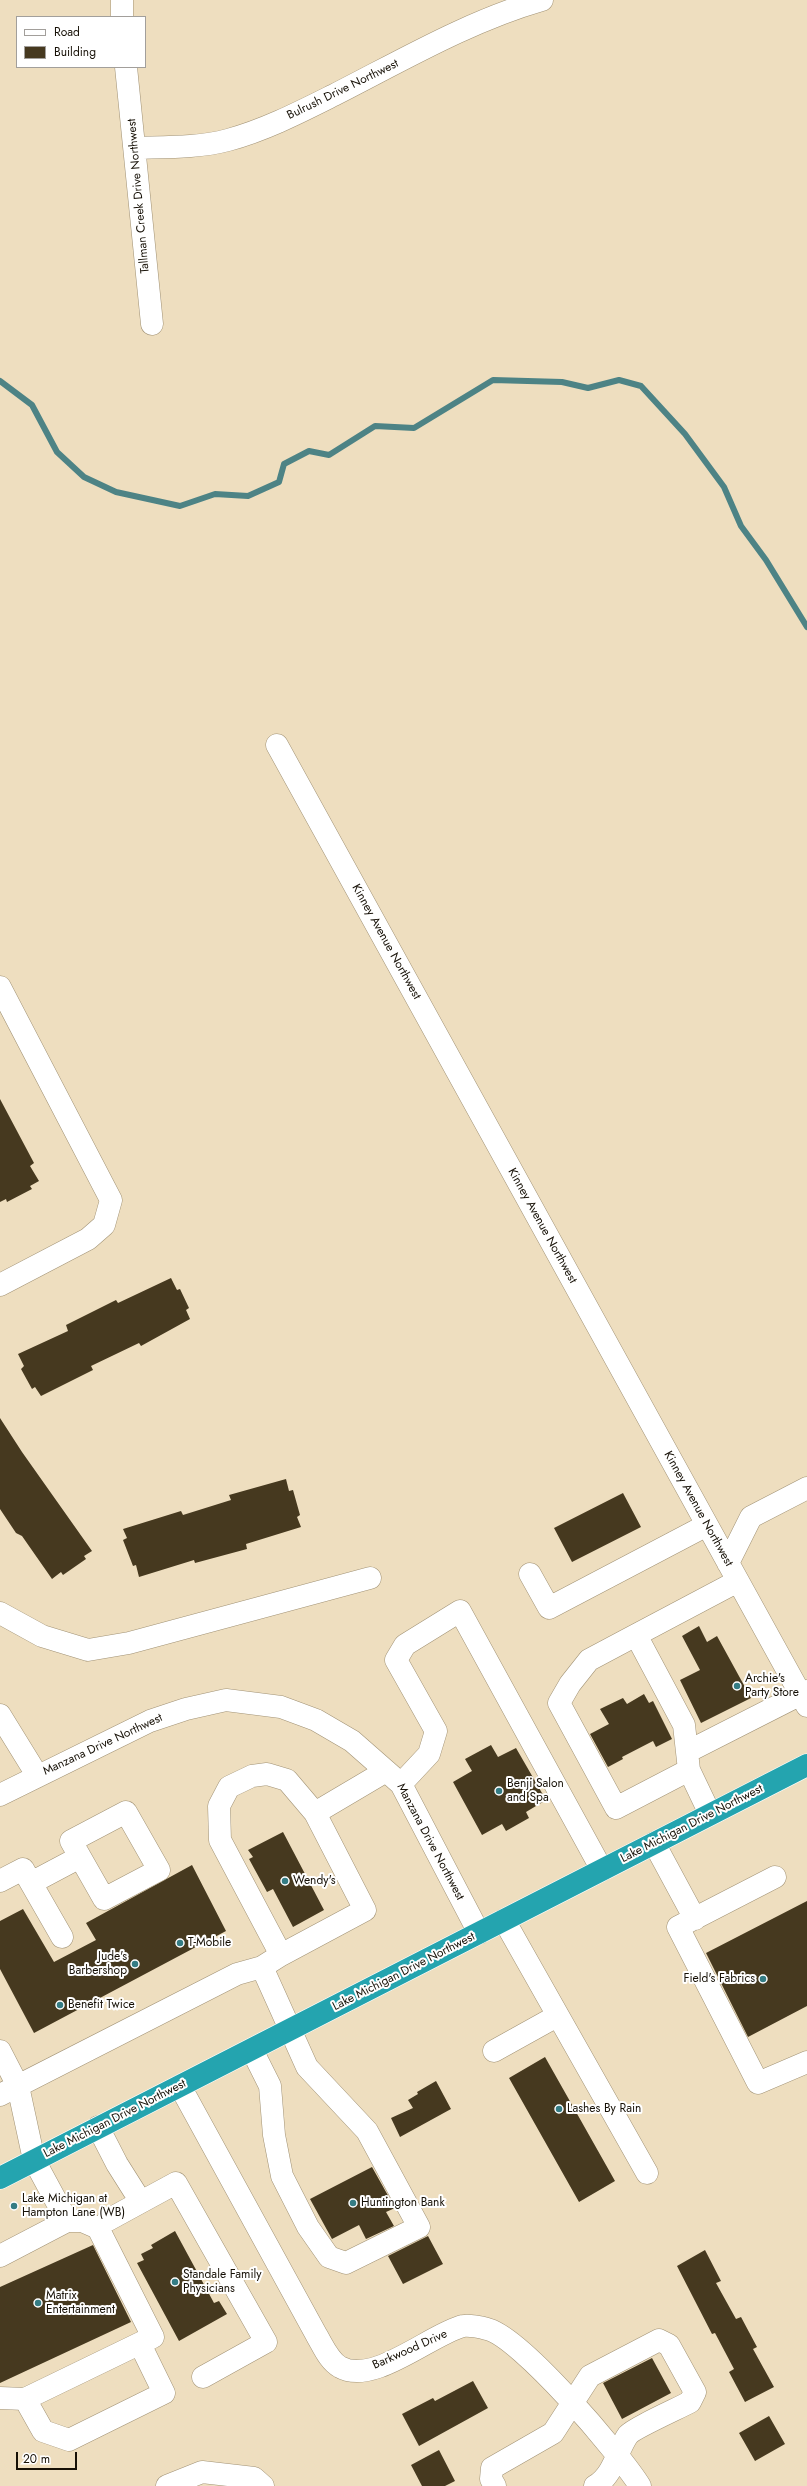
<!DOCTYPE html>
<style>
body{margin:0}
#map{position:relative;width:807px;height:2486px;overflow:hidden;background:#eedebf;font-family:Jost,sans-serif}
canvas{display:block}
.legend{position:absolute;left:16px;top:16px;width:130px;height:52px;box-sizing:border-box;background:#fff;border:1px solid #a29f9b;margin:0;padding:5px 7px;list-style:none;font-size:12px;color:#161006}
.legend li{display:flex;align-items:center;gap:8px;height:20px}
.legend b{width:20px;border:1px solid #a29f9b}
.scale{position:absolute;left:16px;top:2452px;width:61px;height:18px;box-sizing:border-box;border:2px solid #161006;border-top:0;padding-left:5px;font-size:12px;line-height:14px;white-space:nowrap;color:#161006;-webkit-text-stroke:3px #fff;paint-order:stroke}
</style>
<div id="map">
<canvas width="807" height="2486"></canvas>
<ul class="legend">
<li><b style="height:5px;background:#fff"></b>Road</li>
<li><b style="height:11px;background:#46391f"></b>Building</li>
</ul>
<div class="scale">20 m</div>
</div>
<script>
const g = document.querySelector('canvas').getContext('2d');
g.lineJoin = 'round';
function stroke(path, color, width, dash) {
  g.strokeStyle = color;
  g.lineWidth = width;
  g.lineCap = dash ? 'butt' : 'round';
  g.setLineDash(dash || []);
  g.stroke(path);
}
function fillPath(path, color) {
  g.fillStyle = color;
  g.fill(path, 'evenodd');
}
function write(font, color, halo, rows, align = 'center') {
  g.font = font + ' Jost,sans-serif';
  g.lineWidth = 4;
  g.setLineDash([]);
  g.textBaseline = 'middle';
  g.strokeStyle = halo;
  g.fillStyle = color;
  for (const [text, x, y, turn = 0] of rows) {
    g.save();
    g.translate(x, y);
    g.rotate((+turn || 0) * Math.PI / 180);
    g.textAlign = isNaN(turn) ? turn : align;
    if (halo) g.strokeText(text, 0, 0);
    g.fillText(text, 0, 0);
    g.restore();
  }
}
stroke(new Path2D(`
 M0,381L32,405L57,452L84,477L116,492L180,506L215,494L248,496L279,482L284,464L309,451L329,455L375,426L414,428L493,380L562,382L588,388L619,380L641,386L685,434L724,487L741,526L766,560L807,627`), '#4d8385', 6);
fillPath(new Path2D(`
 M0,1099L34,1163L30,1166L39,1181L30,1186L32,1189L7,1202L6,1199L0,1202Z
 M171,1278L177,1290L180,1289L189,1308L186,1310L190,1319L141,1346L139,1343L91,1366L93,1370L41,1396L35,1387L32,1389L21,1369L24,1366L18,1354L68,1331L66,1325L116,1300L118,1303Z
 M0,1418L22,1452L92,1551L84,1556L86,1559L63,1575L61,1572L52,1579L22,1536L16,1533L0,1509Z
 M286,1479L289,1491L293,1490L300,1515L297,1517L301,1527L246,1544L247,1549L195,1563L194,1560L139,1577L136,1565L133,1566L123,1540L127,1538L123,1529L181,1511L183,1515L231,1500L229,1495Z
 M623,1493L641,1527L572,1562L554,1528Z
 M699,1626L707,1642L717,1636L751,1698L701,1723L680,1680L700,1670L682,1636Z
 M644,1694L649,1703L653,1701L672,1739L656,1747L653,1741L622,1757L623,1759L608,1767L590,1734L609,1724L600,1709L623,1698L627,1704Z
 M491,1745L498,1757L516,1748L546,1800L526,1812L529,1818L506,1831L502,1824L482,1835L453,1782L472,1771L465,1759Z
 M283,1832L324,1910L293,1927L273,1889L267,1892L249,1859L253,1857L248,1850Z
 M192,1865L226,1931L34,2033L0,1969V1921L23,1909L54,1962L96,1940L86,1923Z
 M807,1901V2006L748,2037L706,1953Z
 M545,2057L615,2181L579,2202L509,2078Z
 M436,2081L451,2109L400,2137L391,2118L413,2108L408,2100L418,2094L417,2092Z
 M372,2167L395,2208L386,2212L394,2226L366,2239L359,2225L332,2239L310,2199Z
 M175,2231L214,2303L219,2301L227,2314L179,2341L137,2263L144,2260L141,2254L153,2248L151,2245Z
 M428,2236L443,2264L403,2284L388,2256L378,2261Z
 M93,2245L131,2322L0,2383V2287Z
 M705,2250L721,2281L716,2283L736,2319L741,2317L757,2347L753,2349L774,2387L745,2402L729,2372L734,2369L715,2333L712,2334L677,2266Z
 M652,2358L671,2393L622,2419L603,2383Z
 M473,2381L488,2408L419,2446L402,2414L433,2398L435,2401Z
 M769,2416L785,2444L755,2461L739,2433Z
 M439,2450L455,2481L445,2486H422L411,2465Z`), '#46391f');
const minor = new Path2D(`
 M122,0V17
 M126,67L152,324
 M135,148C166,147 198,148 228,140C265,130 300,112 334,95C401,61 469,21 542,0
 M277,745L807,1706
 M0,987L111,1200L104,1225L88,1239L0,1285
 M728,1563L751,1517L807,1488
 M530,1574L549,1608L707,1525
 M0,1613L42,1636L88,1650L129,1643L370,1578
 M636,1635L589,1660L570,1684L559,1703L616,1808L689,1770
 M0,1715L37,1775
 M687,1752L807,1691
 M401,1784L429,1754L436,1731L396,1660L405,1645L460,1611L602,1870
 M0,1795L150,1721L186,1709L226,1700L281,1707L316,1720L352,1741L401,1784L479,1933
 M126,1812L159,1870L104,1899L71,1841Z
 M710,1814L689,1770L684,1725L636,1635L738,1581
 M654,1843L695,1919
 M775,1877L678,1927L758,2083L807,2062
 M0,1881L23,1869L31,1883L80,1857
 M31,1883L62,1937
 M504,1920L647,2173
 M281,1955L365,1910L315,1813
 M252,2050L270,2086L274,2135L282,2176L308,2227L329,2257L346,2263L419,2227L367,2131L307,2067L262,1967
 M0,2051L18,2086L34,2160L67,2221H82L98,2228L153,2337L25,2399L0,2398
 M494,2051L557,2016
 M180,2086L317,2336C323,2346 329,2361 340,2367C373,2386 431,2334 463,2326C469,2325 481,2327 487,2329C520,2336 620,2454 640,2486
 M0,2095L237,1974L262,1967L281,1955L220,1840L219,1806L229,1787L252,1776L267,1774L287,1780L315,1813L386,1771
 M98,2127L117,2164L141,2202L176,2183L266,2342L203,2377
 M108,2220L141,2202
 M0,2256L67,2221
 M25,2399L43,2431L69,2440L164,2393L140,2344
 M167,2486L202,2472L254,2478L263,2486
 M495,2486L491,2479L492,2468L553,2433L590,2376L659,2340L669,2345L695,2392L690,2402C679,2408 634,2428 628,2435C617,2450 614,2475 595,2486`);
const highway = new Path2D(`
 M0,2178L807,1765`);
stroke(minor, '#a19275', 23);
stroke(highway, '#fff', 23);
stroke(minor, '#fff', 22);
stroke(highway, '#24a4af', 22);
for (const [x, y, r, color] of [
 [737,1686,4,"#347c84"],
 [499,1791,4,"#347c84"],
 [285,1881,4,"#347c84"],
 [180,1943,4,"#347c84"],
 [135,1964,4,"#347c84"],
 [763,1979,4,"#347c84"],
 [60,2005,4,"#347c84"],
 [559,2109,4,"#347c84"],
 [353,2203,4,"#347c84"],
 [14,2206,4,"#347c84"],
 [175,2282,4,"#347c84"],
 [38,2303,4,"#347c84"]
]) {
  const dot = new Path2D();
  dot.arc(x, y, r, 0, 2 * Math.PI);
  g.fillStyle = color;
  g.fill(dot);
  stroke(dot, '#fff', 1.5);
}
write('12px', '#161006', '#fff', [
 ["Bulrush Drive Northwest",343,90,-26],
 ["Tallman Creek Drive Northwest",139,196,-95],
 ["Kinney Avenue Northwest",386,942,61],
 ["Kinney Avenue Northwest",542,1226,61],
 ["Kinney Avenue Northwest",698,1509,61],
 ["Manzana Drive Northwest",103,1745,-25],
 ["Lake Michigan Drive Northwest",692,1824,-27],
 ["Manzana Drive Northwest",430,1842,62],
 ["Lake Michigan Drive Northwest",404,1972,-27],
 ["Lake Michigan Drive Northwest",115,2119,-27],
 ["Barkwood Drive",410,2350,-24]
]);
write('12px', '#161006', '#fff', [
 ["Archie's",745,1679],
 ["Party Store",745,1693],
 ["Benji Salon",507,1784],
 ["and Spa",507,1798],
 ["Wendy's",293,1881],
 ["T-Mobile",188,1943],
 ["Jude's",127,1957,"right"],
 ["Barbershop",127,1971,"right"],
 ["Field's Fabrics",755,1979,"right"],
 ["Benefit Twice",68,2005],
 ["Lashes By Rain",567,2109],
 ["Lake Michigan at",22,2199],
 ["Hampton Lane (WB)",22,2213],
 ["Huntington Bank",361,2203],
 ["Standale Family",183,2275],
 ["Physicians",183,2289],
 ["Matrix",46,2296],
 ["Entertainment",46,2310]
], 'left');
</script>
